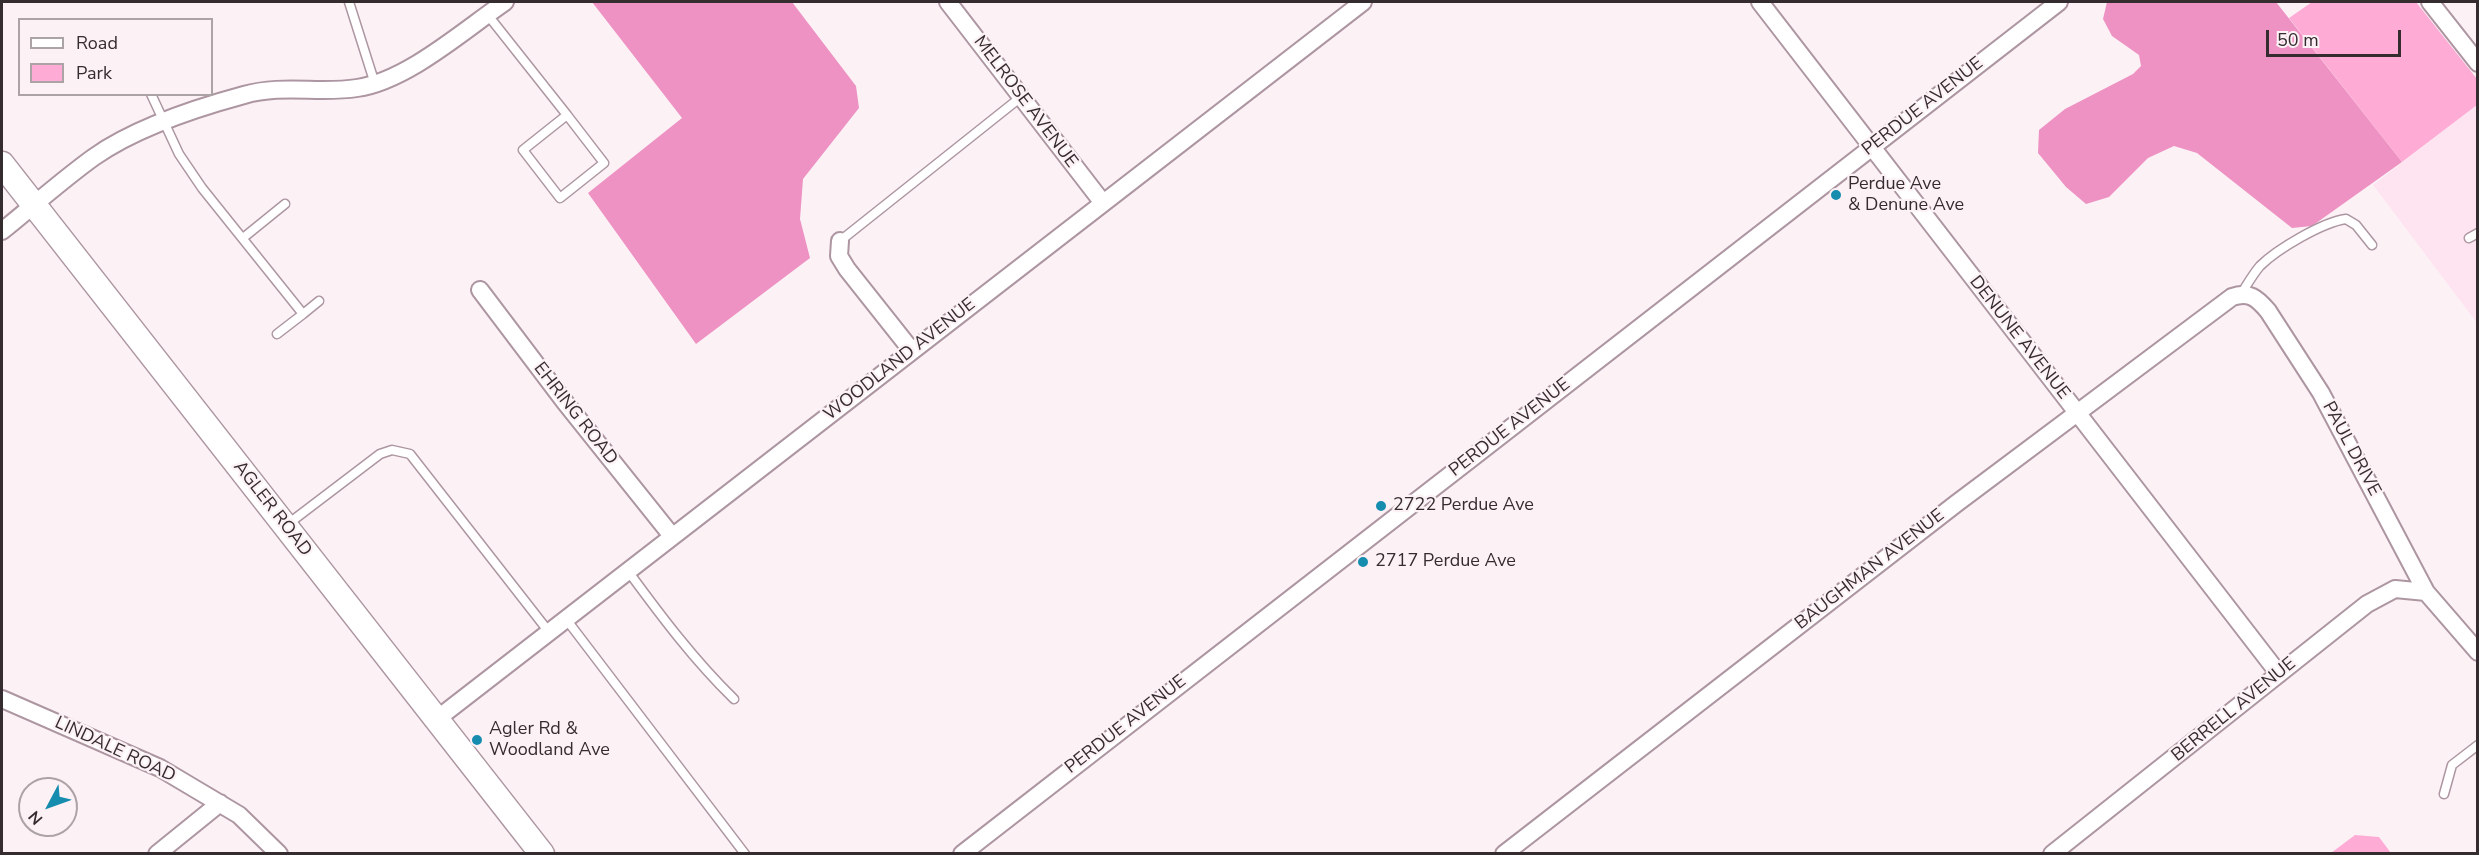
<!DOCTYPE html>
<style>
body{margin:0}
#map{position:relative;width:2479px;height:855px;overflow:hidden;background:#fcf2f6;font-family:"Nunito Sans",sans-serif}
canvas{display:block}
.frame{position:absolute;inset:0;border:3px solid #352c30;pointer-events:none}
.legend{position:absolute;left:18px;top:18px;width:195px;height:78px;box-sizing:border-box;background:#fcf2f6;border:2px solid #aca3a7;margin:0;padding:8px 10px;list-style:none;font-size:18px;color:#352c30}
.legend li{display:flex;align-items:center;gap:12px;height:30px}
.legend b{width:30px;border:2px solid #aca3a7}
.north{position:absolute;left:18px;top:777px;width:60px;height:60px;box-sizing:border-box;background:#fcf2f6;border:2px solid #aca3a7;border-radius:50%;rotate:229deg;font-size:16px;font-weight:700;line-height:24px;text-align:center;color:#352c30}
.north::after{content:'';display:block;margin:auto;width:21px;height:27px;background:#168caf;clip-path:polygon(50% 0,100% 100%,50% 72%,0 100%)}
.scale{position:absolute;left:2266px;top:30px;width:135px;height:27px;box-sizing:border-box;border:3px solid #352c30;border-top:0;padding-left:8px;font-size:18px;line-height:21px;white-space:nowrap;color:#352c30;-webkit-text-stroke:4px #fcf2f6;paint-order:stroke}
</style>
<div id="map">
<canvas width="2479" height="855"></canvas>
<div class="frame"></div>
<ul class="legend">
<li><b style="height:8px;background:#fff"></b>Road</li>
<li><b style="height:16px;background:#feacd6"></b>Park</li>
</ul>
<div class="north">N</div>
<div class="scale">50 m</div>
</div>
<script>
const g = document.querySelector('canvas').getContext('2d');
g.lineJoin = 'round';
function fillPath(path, color) {
  g.fillStyle = color;
  g.fill(path, 'evenodd');
}
function stroke(path, color, width, dash) {
  g.strokeStyle = color;
  g.lineWidth = width;
  g.lineCap = dash ? 'butt' : 'round';
  g.setLineDash(dash || []);
  g.stroke(path);
}
function write(font, color, halo, rows, align = 'center') {
  g.font = font + ' "Nunito Sans",sans-serif';
  g.lineWidth = 4.5;
  g.setLineDash([]);
  g.textBaseline = 'middle';
  g.strokeStyle = halo;
  g.fillStyle = color;
  for (const [text, x, y, turn = 0] of rows) {
    g.save();
    g.translate(x, y);
    g.rotate((+turn || 0) * Math.PI / 180);
    g.textAlign = isNaN(turn) ? turn : align;
    if (halo) g.strokeText(text, 0, 0);
    g.fillText(text, 0, 0);
    g.restore();
  }
}
fillPath(new Path2D(`
 M2477,105V323L2373,185Z`), '#fee4f0');
fillPath(new Path2D(`
 M2312,2H2416L2477,79V105L2402,162L2289,18Z
 M2355,835L2379,837L2391,853H2331Z`), '#feacd6');
fillPath(new Path2D(`
 M592,2H792L856,86L859,108L803,179L800,219L810,258L696,344L588,193L682,118Z
 M2107,2H2276L2402,162L2312,226L2292,228L2197,153L2174,146L2148,158L2109,197L2086,204L2066,187L2038,153L2039,130L2065,109L2133,74L2141,66L2139,55L2112,36L2103,19Z`), '#ed92c2');
const lane = new Path2D(`
 M349,2L375,84
 M487,14L567,115L523,150L560,198L604,163L567,115
 M151,94L179,154L202,188L303,314L277,334
 M243,238L285,204
 M2469,238L2478,233
 M840,241L1021,97
 M2241,294C2247,285 2253,274 2260,266C2277,249 2323,222 2346,219L2356,225L2372,245
 M303,314L319,301
 M288,524L380,454L392,450L410,454L549,632
 M628,571C661,616 694,660 734,699
 M566,619L745,854
 M2444,794L2452,765L2478,745`);
const street = new Path2D(`
 M948,2L1103,203
 M1760,2L2279,674
 M2430,2L2478,63
 M2,231C32,207 62,180 94,157C135,128 196,108 244,95C282,84 320,94 357,88C407,81 464,30 505,2
 M840,241L839,256L847,269L912,351
 M480,290L564,401L672,536
 M2,699L160,768L239,815L279,854
 M437,719L1363,2
 M157,854L220,803
 M962,854L2059,2
 M1504,854L1957,503L2232,297C2249,291 2257,298 2268,311L2321,393L2426,592L2478,652
 M2052,854L2367,604L2395,589L2426,592`);
const secondary = new Path2D(`
 M2,164L542,854`);
stroke(lane, '#ad96a1', 11);
stroke(street, '#ad96a1', 20);
stroke(secondary, '#ad96a1', 27);
stroke(lane, '#fff', 8);
stroke(street, '#fff', 16);
stroke(secondary, '#fff', 24);
for (const [x, y, r, color] of [
 [1836,195,6,"#168caf"],
 [1381,506,6,"#168caf"],
 [1363,562,6,"#168caf"],
 [477,740,6,"#168caf"]
]) {
  const dot = new Path2D();
  dot.arc(x, y, r, 0, 2 * Math.PI);
  g.fillStyle = color;
  g.fill(dot);
  stroke(dot, '#fcf2f6', 2);
}
write('18px', '#352c30', '#fcf2f6', [
 ["MELROSE AVENUE",1025,102,53],
 ["PERDUE AVENUE",1923,107,-38],
 ["DENUNE AVENUE",2019,338,52],
 ["WOODLAND AVENUE",900,360,-38],
 ["EHRING ROAD",575,414,52],
 ["PERDUE AVENUE",1510,428,-38],
 ["PAUL DRIVE",2351,449,62],
 ["AGLER ROAD",272,509,52],
 ["BAUGHMAN AVENUE",1870,570,-38],
 ["BERRELL AVENUE",2234,710,-39],
 ["PERDUE AVENUE",1126,725,-38],
 ["LINDALE ROAD",115,750,25]
]);
write('18px', '#352c30', '#fcf2f6', [
 ["Perdue Ave",1848,185],
 ["& Denune Ave",1848,206],
 ["2722 Perdue Ave",1393,506],
 ["2717 Perdue Ave",1375,562],
 ["Agler Rd &",489,730],
 ["Woodland Ave",489,751]
], 'left');
</script>
